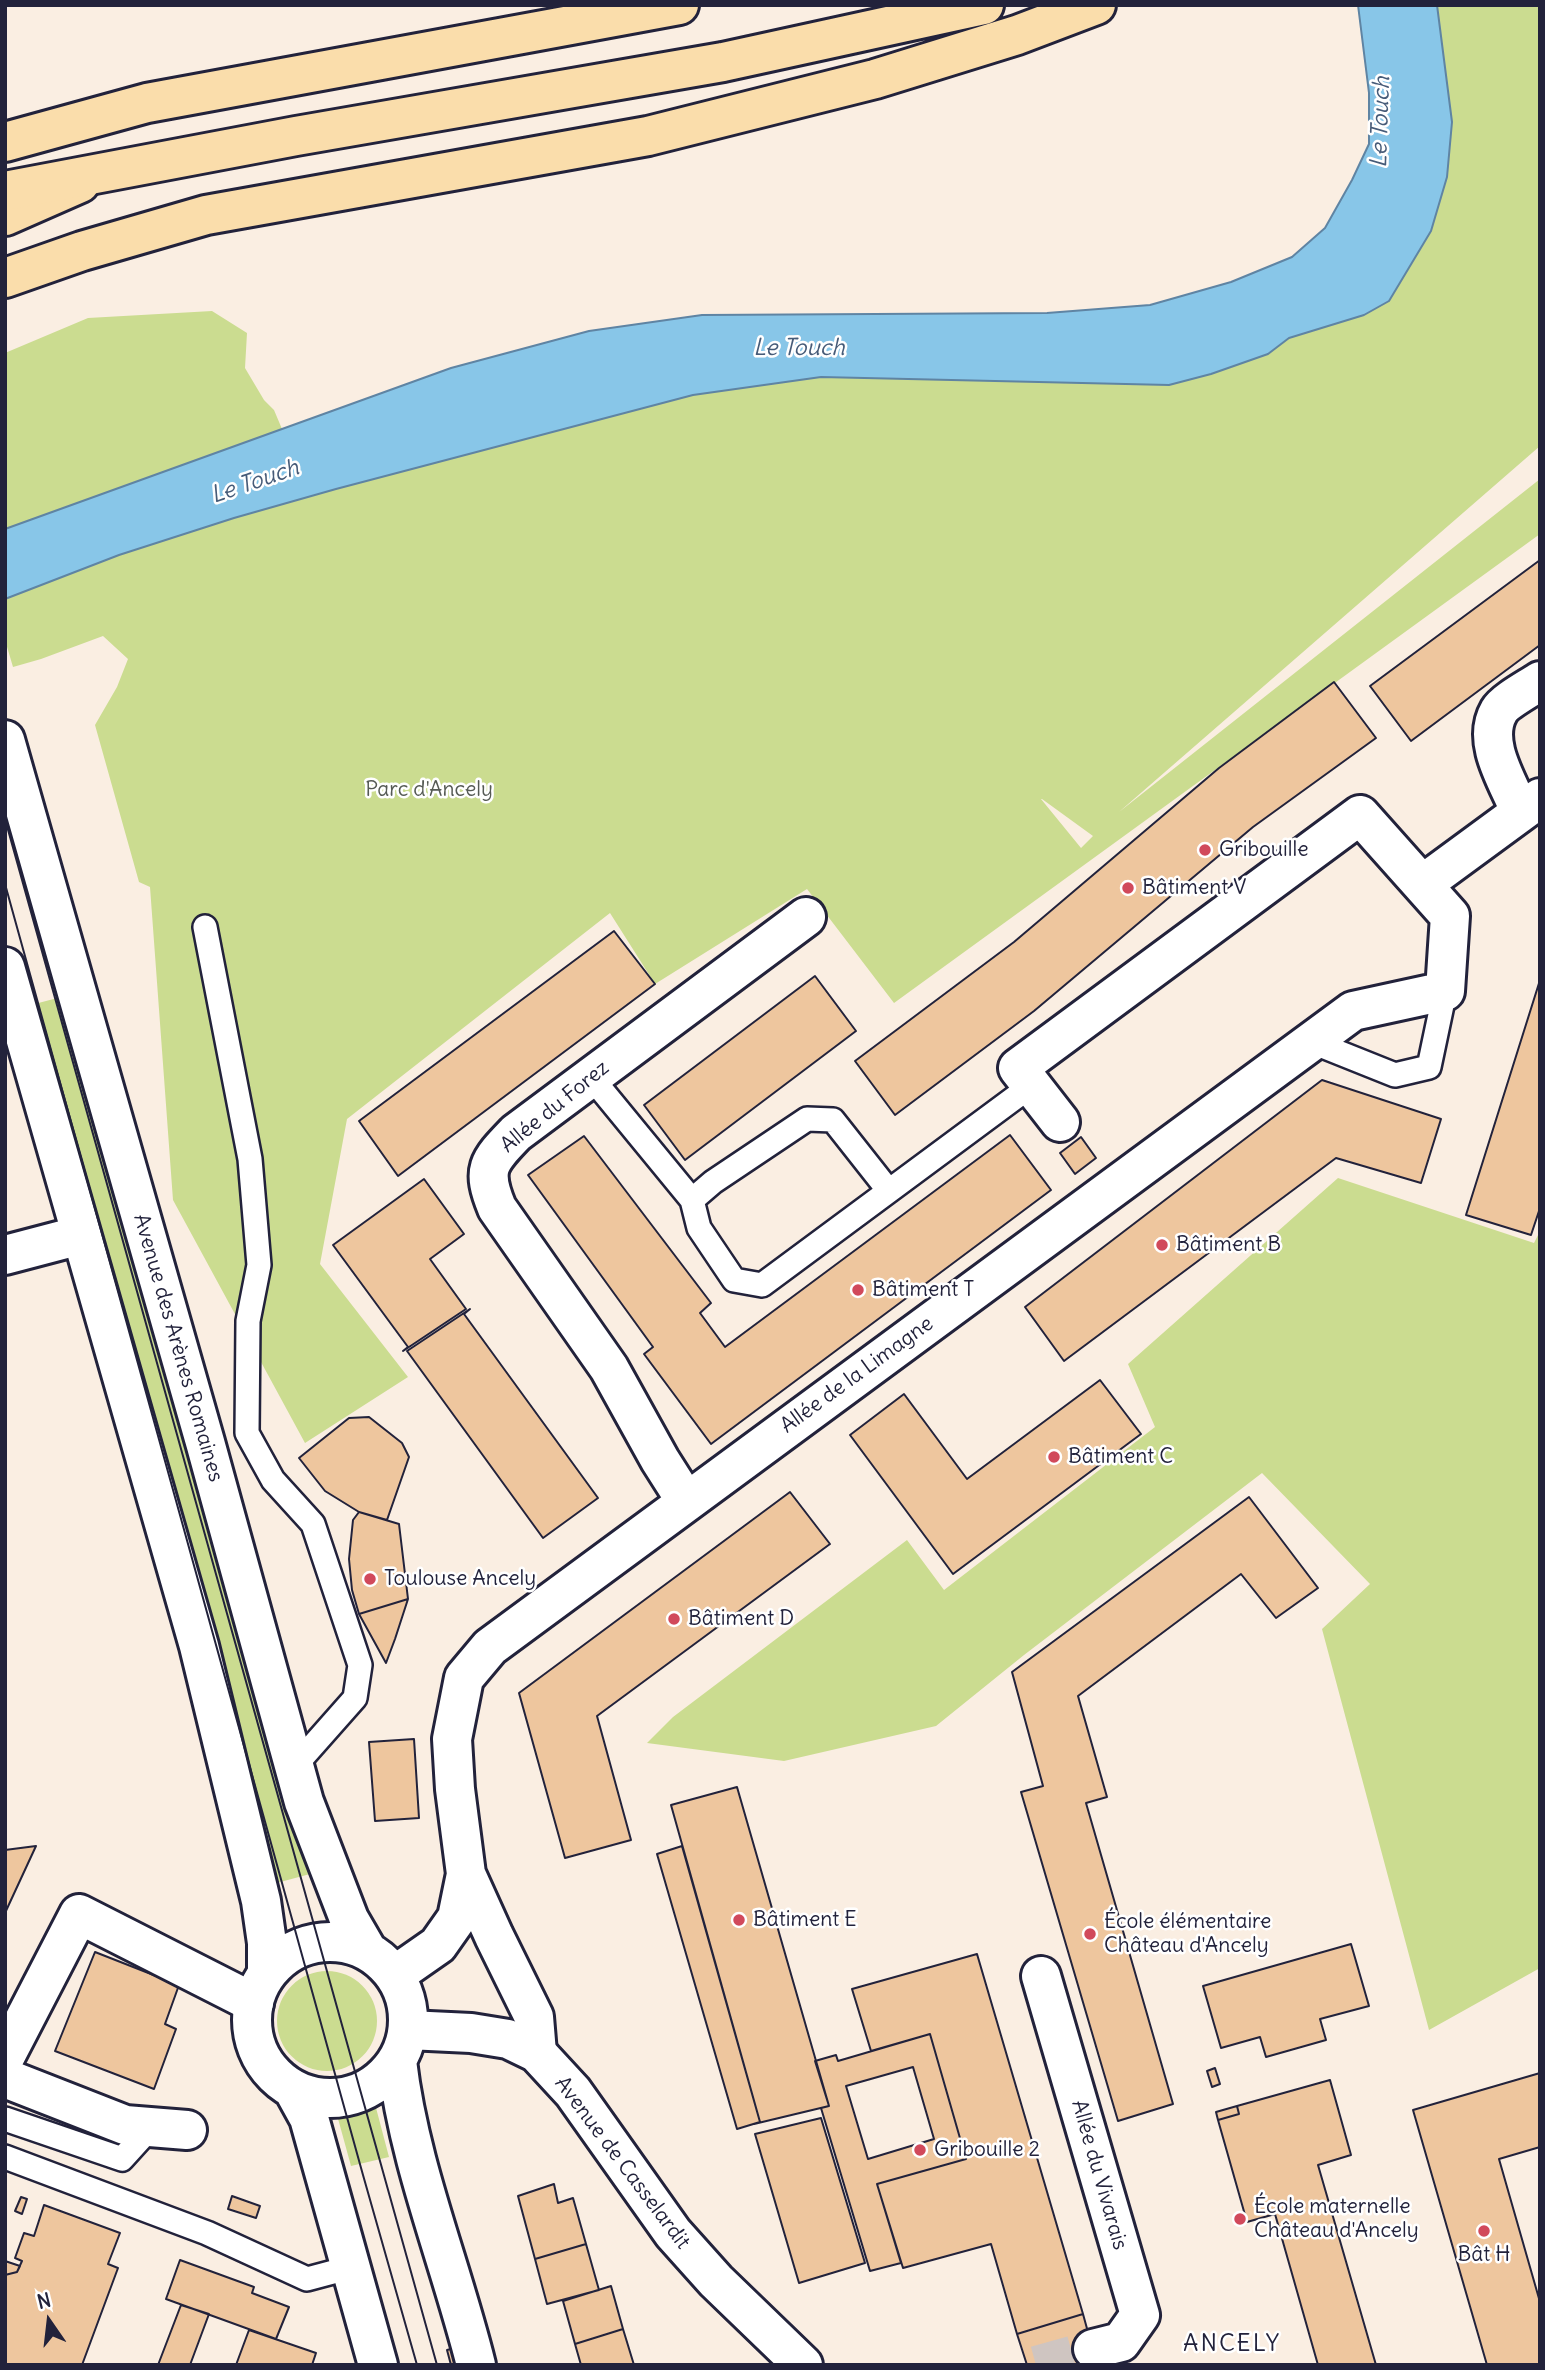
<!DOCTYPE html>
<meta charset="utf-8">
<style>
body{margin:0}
#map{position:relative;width:1545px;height:2370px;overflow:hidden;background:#faeee2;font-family:Delius,sans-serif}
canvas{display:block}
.frame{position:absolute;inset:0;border:7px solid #22223b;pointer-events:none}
.north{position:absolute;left:14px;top:2286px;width:70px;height:70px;-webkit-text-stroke:5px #fff;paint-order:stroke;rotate:346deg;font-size:19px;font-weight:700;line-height:28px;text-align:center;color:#22223b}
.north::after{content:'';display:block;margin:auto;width:24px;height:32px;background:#22223b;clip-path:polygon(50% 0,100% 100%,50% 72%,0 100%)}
</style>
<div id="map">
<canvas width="1545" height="2370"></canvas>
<div class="frame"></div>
<div class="north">N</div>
</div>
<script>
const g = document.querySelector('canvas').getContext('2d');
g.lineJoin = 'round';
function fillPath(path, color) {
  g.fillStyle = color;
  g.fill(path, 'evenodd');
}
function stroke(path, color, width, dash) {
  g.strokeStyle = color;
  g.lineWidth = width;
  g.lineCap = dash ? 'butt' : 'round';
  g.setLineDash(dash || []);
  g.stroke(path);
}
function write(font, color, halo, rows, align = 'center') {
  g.font = font + ' Delius,sans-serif';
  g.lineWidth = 5;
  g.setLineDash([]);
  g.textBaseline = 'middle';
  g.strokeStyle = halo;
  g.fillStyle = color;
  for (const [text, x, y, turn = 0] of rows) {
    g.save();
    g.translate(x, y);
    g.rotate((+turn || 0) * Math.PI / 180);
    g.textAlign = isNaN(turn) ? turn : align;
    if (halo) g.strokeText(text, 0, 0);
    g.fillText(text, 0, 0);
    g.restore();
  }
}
fillPath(new Path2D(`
 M1437,5H1540V446L1119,812L1540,479V534L894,1003L807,889L655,984L610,913L347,1119L320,1264L408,1377L305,1443L173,1200L150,887L139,882L95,725L117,687L128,659L103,636L41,659L13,667L5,640V599L119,555L234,518L336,489L693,395L820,377L1169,385L1211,374L1268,354L1289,338L1364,315L1389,301L1431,231L1447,177L1452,122ZM1041,799H1042L1093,836L1081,848Z
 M212,311L247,333L245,368L264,400L274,410L282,429L5,529V353L88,318Z
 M65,996L310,1874L273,1884L27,1006Z
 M1338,1178L1534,1243L1540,1231V1968L1429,2030L1322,1629L1370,1584L1262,1473L1024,1655L936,1726L784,1761L647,1743L673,1717L907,1540L944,1590L1155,1427L1128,1364Z
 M277 2021a50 50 0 1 1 100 0a50 50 0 1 1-100 0Z
 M375,2104L389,2157L351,2166L337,2115L351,2113Z`), '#cbdc90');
const water = new Path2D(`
 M1358,5H1437L1452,122L1447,177L1431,231L1389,301L1364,315L1289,338L1268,354L1211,374L1169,385L821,377L693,395L336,489L234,518L119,555L5,599V529L451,368L589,331L702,315L1047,313L1150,305L1231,282L1292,257L1325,228L1352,180L1369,144V93Z`);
fillPath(water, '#88c6e8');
stroke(water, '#5f84a3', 2);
const building = new Path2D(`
 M1540,560V645L1411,741L1370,686Z
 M1334,682L1376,738L1253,827L1034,1011L895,1115L855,1061L1014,942L1219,768Z
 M614,931L655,984L398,1176L359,1121Z
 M815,976L856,1031L685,1160L644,1105Z
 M1540,980V1208L1531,1235L1466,1215Z
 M1322,1080L1441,1119L1421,1183L1336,1158L1064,1361L1025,1307Z
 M1010,1135L1051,1190L711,1444L644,1354L653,1347L528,1175L584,1136L711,1303L700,1313L725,1347Z
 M1081,1137L1096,1158L1075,1174L1060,1153Z
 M424,1179L464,1234L430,1259L466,1309L403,1351L408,1347L333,1245Z
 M470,1309L464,1314L598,1498L543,1538L407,1351Z
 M1100,1380L1141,1434L953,1574L850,1435L904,1394L967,1479Z
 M369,1417L402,1443L409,1457L387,1520L359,1512L325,1491L299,1458L349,1418Z
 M790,1492L830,1544L597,1716L631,1840L565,1858L519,1693Z
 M1249,1497L1318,1588L1276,1618L1241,1574L1078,1696L1107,1797L1086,1803L1173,2104L1118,2121L1021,1792L1043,1786L1012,1672Z
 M359,1512L399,1524L408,1599L359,1614L352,1590L349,1559L353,1520Z
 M408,1599L395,1639L386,1663L359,1614Z
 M414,1739L419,1818L375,1821L369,1742Z
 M737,1787L829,2106L754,2124L760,2122L671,1805Z
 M36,1846L5,1913V1850Z
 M682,1846L760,2122L737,2129L657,1854Z
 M1351,1944L1369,2006L1320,2019L1326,2040L1266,2057L1260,2037L1221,2048L1203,1986Z
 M95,1952L179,1985L165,2024L176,2029L154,2089L55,2051Z
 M977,1954L1083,2314L1017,2334L991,2244L903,2268L877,2184L966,2159L930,2034L871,2051L852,1989Z
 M930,2034L966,2159L877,2184L901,2263L870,2271L821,2108L829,2106L815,2061L836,2055L838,2061ZM913,2067L934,2139L868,2159L846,2086Z
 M1215,2068L1220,2084L1212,2087L1207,2071Z
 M1540,2073V2147L1499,2159L1540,2302V2365H1487L1413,2110Z
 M1330,2080L1351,2155L1318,2165L1376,2365H1318L1275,2214L1247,2222L1218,2120L1239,2114L1237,2106Z
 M1237,2106L1239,2114L1218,2120L1216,2112Z
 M821,2118L865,2263L799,2283L755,2134Z
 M554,2184L558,2203L573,2198L586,2244L535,2259L518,2196Z
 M232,2196L260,2206L256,2218L228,2209Z
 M21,2197L27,2199L22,2214L15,2211Z
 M44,2205L120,2233L108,2264L118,2268L82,2365H5V2275L17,2272L22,2261L15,2258L24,2233L34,2236Z
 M586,2244L599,2290L547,2304L535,2259Z
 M180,2260L254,2287L252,2293L289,2307L276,2339L166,2299Z
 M5,2261L20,2266L17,2272L5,2275Z
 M611,2286L623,2329L575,2344L563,2301Z
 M181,2305L209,2314L190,2365H158Z
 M1083,2314L1097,2365H1027L1017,2334Z
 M623,2329L634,2365H581L575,2344Z
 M249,2330L316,2353L312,2365H236Z
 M458,2347L463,2365H451L447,2350Z`);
fillPath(building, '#eec69e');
stroke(building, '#22223b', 2);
stroke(new Path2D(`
 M1036,2365L1093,2349`), '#cfc5c1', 38, [38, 19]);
const service = new Path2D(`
 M205,927L250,1159L259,1265L248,1321L247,1433L273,1480L313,1524L360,1665L355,1698L294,1767
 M1310,1041L1395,1075L1429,1067L1445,991
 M591,1077L692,1200L699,1228L734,1280L762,1285L1032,1085
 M692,1200L713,1182L807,1119L833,1120L889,1191
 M5,2119L122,2159L151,2127
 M5,2157L207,2233L307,2279L352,2267`);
const minor = new Path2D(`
 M1520,811C1508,782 1481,742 1499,711C1505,701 1530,688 1540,681
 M1423,884L1540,798
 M5,1255L81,1235
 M686,1501L660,1460L609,1368L497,1208C481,1169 488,1162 516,1133L806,917
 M466,1874L494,1936L534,2017L537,2053
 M395,1975L438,1945L457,1918L466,1874L455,1789L452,1739L464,1678L490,1647L1353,1011L1445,991L1450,916L1360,815L1018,1068L1060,1122
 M1041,1976L1140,2315L1121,2342L1093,2349
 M5,2057L79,1914L254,2003
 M5,2078L125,2125L187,2130`);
const tertiary = new Path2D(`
 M408,2030L471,2033L508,2039L537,2053L573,2092L673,2233L716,2281L803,2365`);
const secondary = new Path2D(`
 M5,740L205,1442L304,1802L349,1919L367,1950
 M5,967L199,1646L261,1901L267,1943V1972
 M252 2020a78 78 0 1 1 156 0a78 78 0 1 1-156 0Z
 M397,2061C409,2165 451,2264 476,2365
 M293,2089L309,2118L378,2365`);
const trunk = new Path2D(`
 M5,216L80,183`);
const motorway = new Path2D(`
 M5,142L147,103L679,5
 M5,191L296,136L723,62L984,5
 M5,278L82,251L206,215L648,136L875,79L1017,35L1096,5`);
stroke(service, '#22223b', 28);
stroke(minor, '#22223b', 44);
stroke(tertiary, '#22223b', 44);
stroke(secondary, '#22223b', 44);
stroke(trunk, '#22223b', 44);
stroke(motorway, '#22223b', 44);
stroke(service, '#fff', 23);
stroke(minor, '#fff', 38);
stroke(tertiary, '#fff', 38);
stroke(secondary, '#fff', 38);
stroke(trunk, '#faddab', 38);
stroke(motorway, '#faddab', 38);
stroke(new Path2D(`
 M5,819L437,2365
 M5,884L363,2175L417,2365`), '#22223b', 2);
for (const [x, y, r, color] of [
 [1205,850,7,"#d1495b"],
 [1128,888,7,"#d1495b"],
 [1162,1245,7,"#d1495b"],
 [858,1290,7,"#d1495b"],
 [1054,1457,7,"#d1495b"],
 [370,1579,7,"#d1495b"],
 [674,1619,7,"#d1495b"],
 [739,1920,7,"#d1495b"],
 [1090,1934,7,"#d1495b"],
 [920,2150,7,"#d1495b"],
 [1240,2219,7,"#d1495b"],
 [1484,2231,7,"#d1495b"]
]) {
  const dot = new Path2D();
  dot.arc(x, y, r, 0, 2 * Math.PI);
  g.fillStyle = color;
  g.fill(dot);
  stroke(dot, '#fff', 2.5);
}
write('21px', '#555a54', '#fff', [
 ["Parc d'Ancely",429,790]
]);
write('21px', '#22223b', '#fff', [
 ["Gribouille",1219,850],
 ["Bâtiment V",1142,888],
 ["Bâtiment B",1176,1245],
 ["Bâtiment T",872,1290],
 ["Bâtiment C",1068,1457],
 ["Toulouse Ancely",384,1579],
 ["Bâtiment D",688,1619],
 ["Bâtiment E",753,1920],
 ["École élémentaire",1104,1922],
 ["Château d'Ancely",1104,1946],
 ["Gribouille 2",934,2150],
 ["École maternelle",1254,2207],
 ["Château d'Ancely",1254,2231],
 ["Bât H",1484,2255,"center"]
], 'left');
write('21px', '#22223b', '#fff', [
 ["Allée du Forez",555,1107,-39],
 ["Avenue des Arènes Romaines",178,1348,74],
 ["Allée de la Limagne",857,1375,-36],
 ["Avenue de Casselardit",622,2163,53],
 ["Allée du Vivarais",1099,2175,74]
]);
write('italic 23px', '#465b78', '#fff', [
 ["Le Touch",1381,122,-88],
 ["Le Touch",799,348],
 ["Le Touch",255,482,-19]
]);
g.letterSpacing = '2px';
write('24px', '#22223b', '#fff', [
 ["ANCELY",1232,2344]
]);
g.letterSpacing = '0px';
</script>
